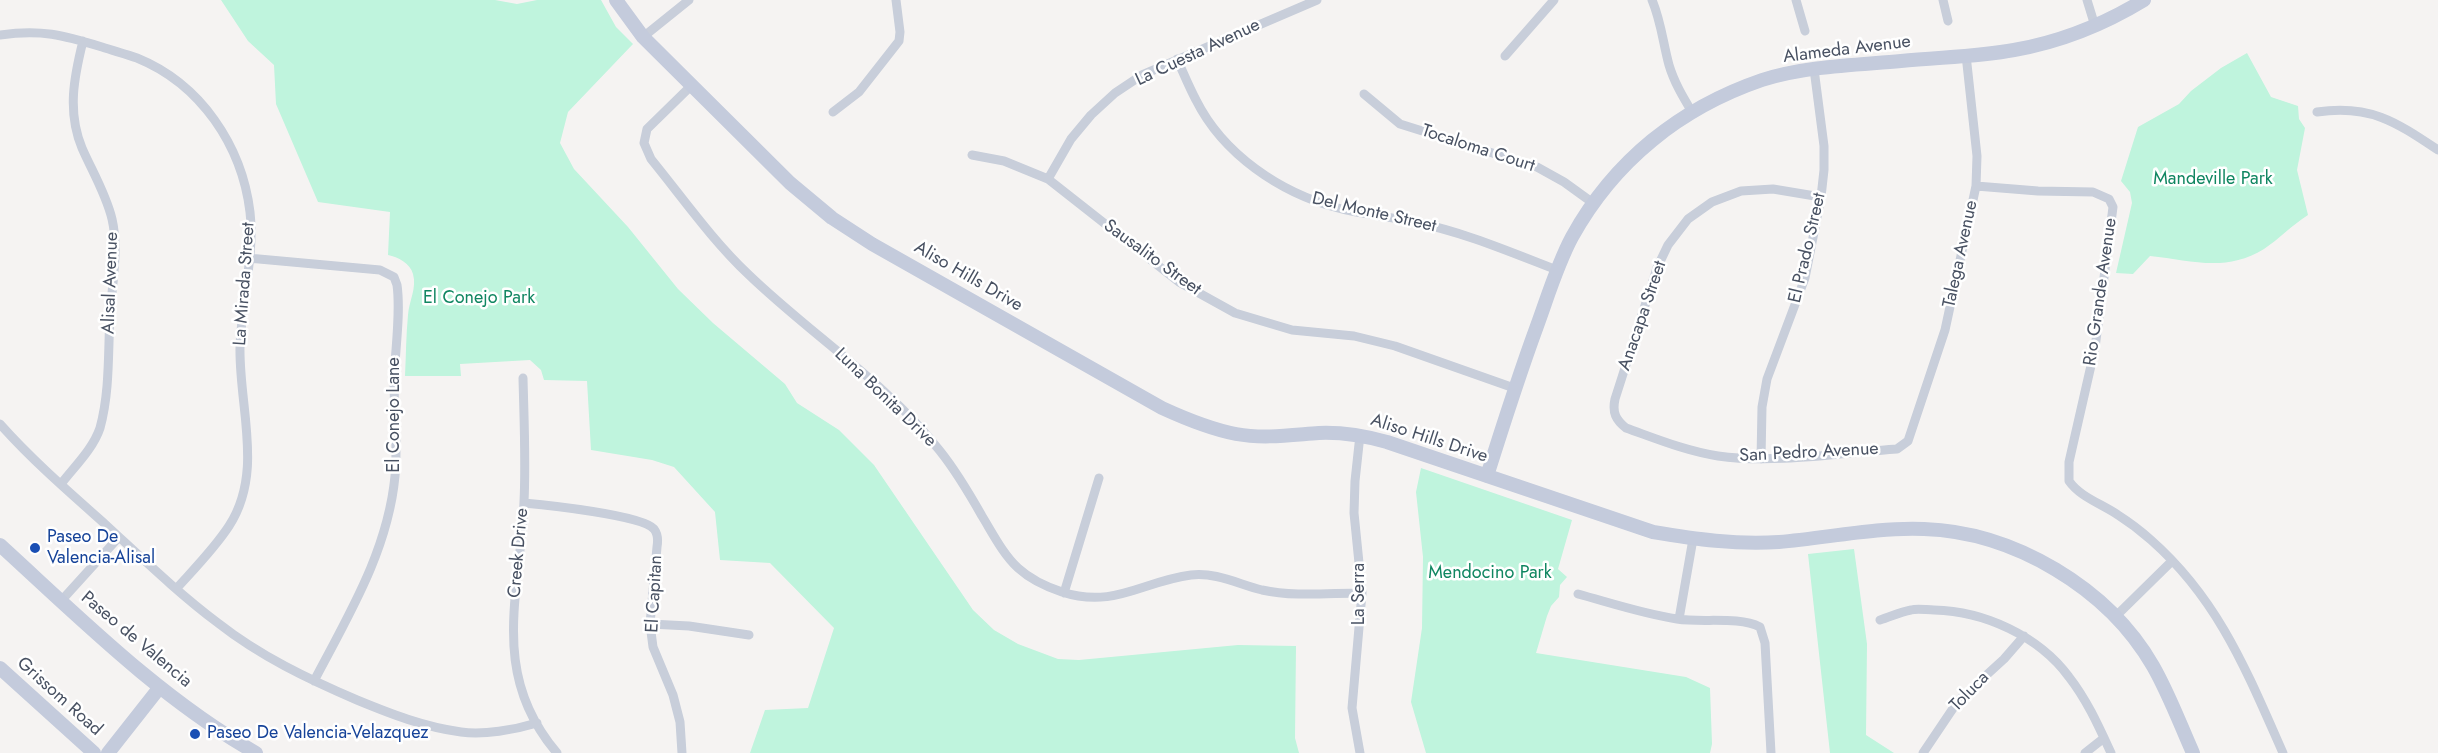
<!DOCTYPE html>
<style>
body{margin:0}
canvas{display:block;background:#f5f3f2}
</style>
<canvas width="2438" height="753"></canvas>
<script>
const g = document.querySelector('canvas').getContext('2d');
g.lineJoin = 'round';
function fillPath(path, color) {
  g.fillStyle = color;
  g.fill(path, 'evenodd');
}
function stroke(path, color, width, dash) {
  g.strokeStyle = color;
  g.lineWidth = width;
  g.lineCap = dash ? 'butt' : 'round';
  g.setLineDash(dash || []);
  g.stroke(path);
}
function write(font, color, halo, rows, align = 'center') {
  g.font = font + ' Jost,sans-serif';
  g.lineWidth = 5;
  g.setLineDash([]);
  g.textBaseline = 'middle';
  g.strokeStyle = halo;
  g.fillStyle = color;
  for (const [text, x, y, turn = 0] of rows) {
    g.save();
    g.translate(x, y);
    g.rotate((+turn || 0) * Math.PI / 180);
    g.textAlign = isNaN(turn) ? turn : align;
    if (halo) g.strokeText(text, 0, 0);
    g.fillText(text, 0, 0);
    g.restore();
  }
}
fillPath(new Path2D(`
 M221,0H495L517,4L537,0H601L616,27L633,44L568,112L560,143L574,169L628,227L678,289L713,323L785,384L797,403L839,430L874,465L973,610L994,630L1018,644L1058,659L1079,660L1238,645L1296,646L1295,738L1299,753H750L765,710L808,708L834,628L770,563L720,560L715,512L674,467L652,460L591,450L587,381L544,380L541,370L530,360L460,364L461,376H405C406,356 406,335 408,315C409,301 417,288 413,274C410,263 398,257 388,255L390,212L318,202L276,104L274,65L248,41Z
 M2247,53L2271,97L2298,106L2299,119L2305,128L2297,170L2308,215C2292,225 2279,239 2264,249C2225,273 2191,260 2150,256L2133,274L2116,273L2132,203L2130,192L2121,181L2138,127L2179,104L2191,91L2221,68Z
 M1421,468L1572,520L1558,569L1567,577L1560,585L1559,597L1551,606L1547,616L1536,653L1686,677L1710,688L1712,744L1710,753H1426L1411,702L1422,628L1423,557L1416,492Z
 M1854,549L1867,644L1866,735L1894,753H1830L1808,554Z`), '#bff4dd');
stroke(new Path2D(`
 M1652,0C1661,21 1663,43 1669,65C1674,82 1683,97 1692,112
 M1796,0L1805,31
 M1943,0L1948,21
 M2087,0L2095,26
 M0,35C41,29 63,35 102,47C114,51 126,54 137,58C201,84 242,146 250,212C255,255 241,304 240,348C239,408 264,472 229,526C214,549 194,569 176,589
 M643,37L689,0
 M1505,56L1554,0
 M1177,59C1183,72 1189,87 1196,100C1223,154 1280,193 1338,208C1363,215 1389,216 1414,222C1464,232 1510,252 1557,270
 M692,85L647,129L644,143L651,159C682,197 712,240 748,274C810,334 886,382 940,451C956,471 969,493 982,516C993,534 1003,554 1018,568C1030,579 1047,587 1062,592C1114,609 1143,581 1191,575C1216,572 1238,584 1262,590C1294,597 1329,593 1362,593
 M1364,94L1400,124L1537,167L1564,182L1593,203
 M833,112L859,92L899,41L900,32L896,0
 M2317,112C2370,104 2396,122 2438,150
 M972,155L1004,161L1048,179L1179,282L1235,313L1292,330L1354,336L1395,346L1514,388
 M1048,179L1071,139L1091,115L1115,93L1142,75L1317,0
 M1976,186L2038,191L2093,192L2109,199L2113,207L2095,348L2069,462V481C2080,497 2102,504 2118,515C2129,522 2141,531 2151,540C2219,600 2247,672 2283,753
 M1821,197L1773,189L1741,191L1712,202L1688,219L1668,245L1657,268L1615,399C1612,413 1616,420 1626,428C1657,439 1686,451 1718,456C1773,464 1841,453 1897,449L1908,441L1945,330L1976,186L1977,156L1966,55
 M248,258L380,270L394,277L397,285C401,313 395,351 394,380C394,412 398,444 395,476C388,551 348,616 314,681
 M523,378C524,420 526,461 524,502C520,595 489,673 557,753
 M0,424C32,460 69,492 105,524C142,558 178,593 218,623C260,656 308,679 357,700C391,714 424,727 461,732C484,735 514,730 537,723
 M1761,459L1762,407L1767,379L1805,278L1821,197L1824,170V146L1814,69
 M61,484C74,467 93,449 100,428C110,392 108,351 110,315C112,285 119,249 112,219C106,194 92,171 82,148C67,112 74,77 83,41
 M524,503C546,505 642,515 654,529C658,534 658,541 657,547L650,624L653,647L673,695L680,722L682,753
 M1064,593L1099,478
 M1578,594C1611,603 1644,614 1677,619C1703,623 1738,616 1760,627L1765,643L1771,753
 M61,601L119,537
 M2115,617L2172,561
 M1679,619L1693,539
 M1880,620C1890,617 1900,612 1911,610C1918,608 1926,610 1934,610C1984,611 2039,636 2069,677C2087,700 2099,727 2111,753
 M650,624L689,626L749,635
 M1360,753L1352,708L1362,593L1354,513L1355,481L1360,435
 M1923,753L1958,701L2004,659L2024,636
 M2085,753L2104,738`), '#c8ceda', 9);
stroke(new Path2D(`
 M616,0L643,37L790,183L832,218L872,244L1162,408C1186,419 1210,429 1236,434C1264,439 1291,435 1319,433C1342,432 1365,436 1387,442L1653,532C1695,539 1736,545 1779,542C1827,538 1876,527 1924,529C2014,532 2108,588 2153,666C2169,694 2180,724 2193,753
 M1487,476C1503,425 1519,375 1537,326C1548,296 1557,265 1572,237C1614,161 1680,108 1762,80C1806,66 1856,65 1901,61C1938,57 1977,57 2014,50C2060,42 2103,25 2144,0
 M0,545C80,618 161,699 256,753
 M0,668L94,753
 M108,753L160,687`), '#c4cbdc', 14);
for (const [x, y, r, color] of [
 [35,548,6,"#1a4fb4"],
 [195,734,6,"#1a4fb4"]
]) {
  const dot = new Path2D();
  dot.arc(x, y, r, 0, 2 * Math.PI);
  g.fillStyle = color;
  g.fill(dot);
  stroke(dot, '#fff', 2);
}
write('18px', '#485162', '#fff', [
 ["Alameda Avenue",1847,50,-7],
 ["La Cuesta Avenue",1198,53,-25],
 ["Tocaloma Court",1478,149,18],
 ["Del Monte Street",1374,213,13],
 ["El Prado Street",1808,248,-77],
 ["Talega Avenue",1961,254,-78],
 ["Sausalito Street",1152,258,36],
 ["Aliso Hills Drive",968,277,30],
 ["Alisal Avenue",111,283,-88],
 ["La Mirada Street",245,284,-86],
 ["Rio Grande Avenue",2101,292,-82],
 ["Anacapa Street",1643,316,-71],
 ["Luna Bonita Drive",885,398,44],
 ["El Conejo Lane",395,415,-90],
 ["Aliso Hills Drive",1429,439,18],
 ["San Pedro Avenue",1809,453,-3],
 ["Creek Drive",519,553,-85],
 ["El Capitan",655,594,-87],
 ["La Serra",1360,594,-90],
 ["Paseo de Valencia",136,640,40],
 ["Toluca",1970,692,-46],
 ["Grissom Road",59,697,42]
]);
write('18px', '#108661', '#fff', [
 ["Mandeville Park",2213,180],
 ["El Conejo Park",479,299],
 ["Mendocino Park",1490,574]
]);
write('18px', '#164399', '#fff', [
 ["Paseo De",47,538],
 ["Valencia-Alisal",47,559],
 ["Paseo De Valencia-Velazquez",207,734]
], 'left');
</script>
